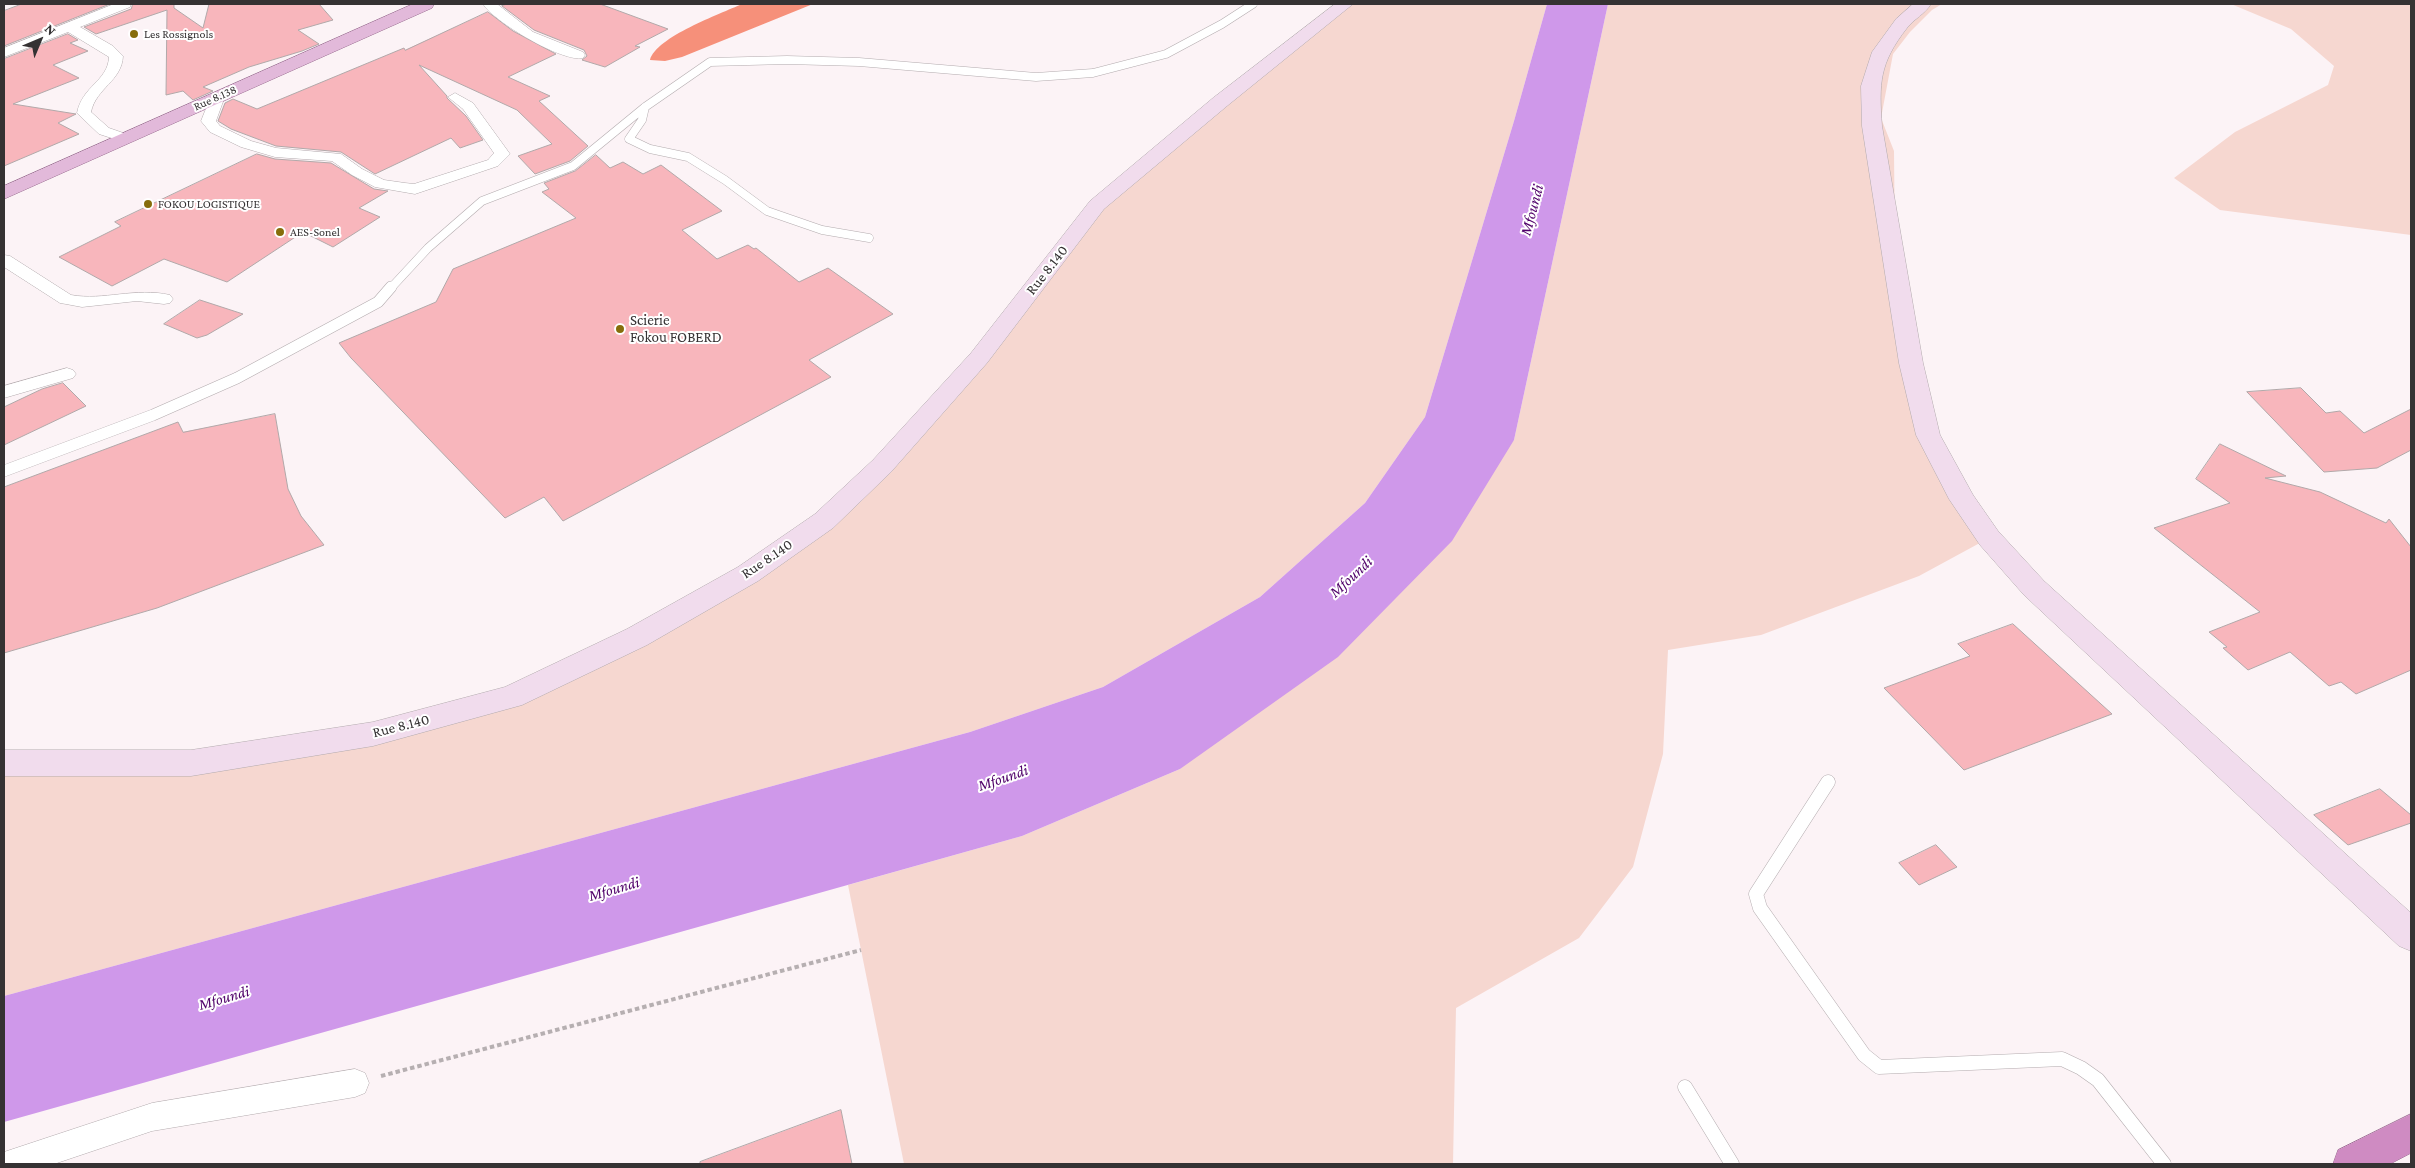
<!DOCTYPE html>
<style>
body{margin:0}
#map{position:relative;width:2415px;height:1168px;overflow:hidden;background:#fcf3f6;font-family:"Crimson Pro",serif}
canvas{display:block}
.frame{position:absolute;inset:0;border:5px solid #353233;pointer-events:none}
.north{position:absolute;left:15px;top:15px;width:50px;height:50px;-webkit-text-stroke:4px #fff;paint-order:stroke;rotate:45deg;font-size:14px;font-weight:700;line-height:20px;text-align:center;color:#353233}
.north::after{content:'';display:block;margin:auto;width:18px;height:22px;background:#353233;clip-path:polygon(50% 0,100% 100%,50% 72%,0 100%)}
</style>
<div id="map">
<canvas width="2415" height="1168"></canvas>
<div class="frame"></div>
<div class="north">N</div>
</div>
<script>
const g = document.querySelector('canvas').getContext('2d');
g.lineJoin = 'round';
function fillPath(path, color) {
  g.fillStyle = color;
  g.fill(path, 'evenodd');
}
function stroke(path, color, width, dash) {
  g.strokeStyle = color;
  g.lineWidth = width;
  g.lineCap = dash ? 'butt' : 'round';
  g.setLineDash(dash || []);
  g.stroke(path);
}
function write(font, color, halo, rows, align = 'center') {
  g.font = font + ' "Crimson Pro",serif';
  g.lineWidth = 4;
  g.setLineDash([]);
  g.textBaseline = 'middle';
  g.strokeStyle = halo;
  g.fillStyle = color;
  for (const [text, x, y, turn = 0] of rows) {
    g.save();
    g.translate(x, y);
    g.rotate((+turn || 0) * Math.PI / 180);
    g.textAlign = isNaN(turn) ? turn : align;
    if (halo) g.strokeText(text, 0, 0);
    g.fillText(text, 0, 0);
    g.restore();
  }
}
fillPath(new Path2D(`
 M1345,4H1547L1514,121L1425,417L1365,503L1260,597L1103,687L970,732L4,996V763H191L512,697L748,574L882,466L1097,205L1220,102Z
 M1608,4H1942L1932,10L1910,32L1893,54L1881,118L1894,151L1895,256L1928,435L1989,538L1919,576L1761,635L1668,650L1663,754L1633,867L1579,938L1456,1008L1453,1164H904L848,885L1022,836L1180,769L1514,440Z
 M2231,4H2411V235L2220,210L2174,178L2235,132L2328,85L2334,66L2291,29Z`), '#f6d7d0');
fillPath(new Path2D(`
 M742,4H813L682,57L665,61L650,60C656,37 720,14 742,4Z`), '#f6907a');
fillPath(new Path2D(`
 M1547,4H1608L1514,440L1452,541L1338,657L1180,769L1022,836L4,1122V996L970,732L1103,687L1260,597L1365,503L1425,417L1514,121Z`), '#cf98ea');
const building = new Path2D(`
 M22,4H110L4,46V11Z
 M133,4H174V8L203,28L209,4H319L333,20L298,30L319,44L302,51L249,67L203,87L213,91L193,100L183,91L166,95L167,10L96,34L84,27L131,9Z
 M507,4H600L668,29L635,46L640,47L605,67L582,60L587,56L584,50L534,30L502,6Z
 M488,12L513,31L556,54L508,77L550,96L539,101L588,146L570,161L535,174L518,156L552,144L517,110L419,65L447,96V98L466,116L483,140L460,148L451,138L375,174L341,152L276,146L231,129L218,121L225,103L233,99L257,109L404,48L405,50Z
 M68,34L78,40L70,43L88,51L53,65L79,78L13,104L76,114L58,123L79,134L4,166V59Z
 M257,154L275,159L331,163L374,189L388,191L359,208L380,217L333,247L303,232L227,282L164,259L112,286L59,257L121,226L115,222Z
 M596,155L610,168L623,162L643,174L661,165L722,211L682,230L717,259L748,245L754,249L756,248L799,282L828,268L893,314L809,360L831,377L563,521L544,497L505,518L351,358L339,343L436,302L453,269L576,218L542,192L549,189L544,183L575,171Z
 M200,300L243,314L207,335L197,338L164,324Z
 M63,383L86,406L4,445V407L42,389Z
 M2301,388L2326,413L2340,411L2364,433L2411,409V450L2377,468L2324,472L2247,392Z
 M275,414L288,489L301,516L324,545L157,608L4,653V487L178,422L183,432Z
 M2220,444L2286,476L2265,478L2320,492L2386,523L2389,519L2411,547V670L2356,694L2341,682L2329,686L2290,652L2248,670L2223,648L2227,647L2209,632L2260,612L2154,528L2230,503L2196,479Z
 M2013,624L2112,714L1964,770L1884,688L1970,656L1958,644Z
 M2380,789L2411,815V823L2348,845L2314,815Z
 M1936,845L1957,867L1919,885L1899,863Z
 M841,1110L852,1164H700V1162Z`);
fillPath(building, '#f8b6bc');
stroke(building, '#b1a8a9', 1);
const laneFar2 = new Path2D(`
 M645,107L642,120L629,139L650,149L688,157L725,180L767,211L822,230L869,238
 M390,289L428,248L482,201L573,166L645,107L710,62L787,60L859,62L1036,77L1093,73L1166,54L1222,24L1253,4`);
const laneFar1 = new Path2D(`
 M4,471L153,415L237,378L378,302L391,287`);
const lane = new Path2D(`
 M1828,782L1756,894L1760,908L1864,1055L1879,1067L2062,1059L2081,1068L2098,1080L2164,1164
 M1685,1087L1732,1164`);
const street = new Path2D(`
 M114,4H131L130,7L80,27L113,46L123,56C122,81 96,88 91,112L109,128L129,135L131,138L124,142L99,134L77,113C82,86 108,81 109,57L68,32L4,57V48Z
 M483,4H497L533,32L583,52L585,55L583,58C563,63 493,21 483,4Z
 M218,92L225,96L216,121L220,126L251,141L276,148L341,154L362,169L384,180L405,183L414,184L488,160L494,153L463,109L448,97L455,93L473,103L510,154L498,166L421,192L415,194L375,187L352,175L332,161L275,157L241,147L210,132L201,121L211,96Z
 M4,255L10,256L71,295C104,301 135,287 170,295L173,299L170,303L164,304L137,301L82,307L66,304L60,303L4,267Z
 M67,368L73,370L76,374L73,378L4,398V386Z
 M355,1069L365,1073L369,1083L365,1093L355,1097L152,1131L54,1164H4V1152L152,1103Z`);
const secondary = new Path2D(`
 M1335,4H1353L1227,106L1104,209L987,363L891,472L833,528L758,581L647,645L522,705L373,746L191,776H4V750H191L373,722L505,687L627,629L738,567L815,514L873,460L971,353L1090,201L1213,98Z
 M1913,4H1931C1925,14 1914,19 1907,28C1879,64 1879,83 1882,126L1923,363L1940,435L1973,495L1998,531L2044,581L2411,913V951L2399,946L2024,595L1980,545L1949,499L1916,435L1899,363L1862,126L1861,86L1872,52L1896,19Z`);
const primary = new Path2D(`
 M413,4H434L432,8L4,199V186Z`);
const highway = new Path2D(`
 M2411,1114V1153L2390,1164H2333L2338,1150Z`);
stroke(laneFar2, '#b3abae', 9);
stroke(laneFar1, '#b3abae', 12);
stroke(lane, '#b3abae', 15);
stroke(street, '#b3abae', 1);
stroke(secondary, '#b3abae', 1);
stroke(primary, '#996c90', 1);
stroke(highway, '#996c90', 1);
stroke(new Path2D(`
 M381,1076L861,950`), '#b6afb1', 4, [4.5, 3]);
stroke(laneFar2, '#fff', 8);
stroke(laneFar1, '#fff', 11);
stroke(lane, '#fff', 14);
fillPath(street, '#fff');
fillPath(secondary, '#f1dced');
fillPath(primary, '#e2b9da');
fillPath(highway, '#cf8bc2');
for (const [x, y, r, color] of [
 [134,34,5,"#866d0b"],
 [148,204,5,"#866d0b"],
 [280,232,5,"#866d0b"],
 [620,329,5,"#866d0b"]
]) {
  const dot = new Path2D();
  dot.arc(x, y, r, 0, 2 * Math.PI);
  g.fillStyle = color;
  g.fill(dot);
  stroke(dot, '#fff', 2);
}
write('12px', '#353233', '#fff', [
 ["Les Rossignols",144,34],
 ["FOKOU LOGISTIQUE",158,204],
 ["AES-Sonel",290,232]
], 'left');
write('12px', '#353233', '#fff', [
 ["Rue 8.138",215,98,-24]
]);
write('15px', '#353233', '#fff', [
 ["Rue 8.140",1047,270,-52],
 ["Rue 8.140",767,559,-34],
 ["Rue 8.140",401,726,-14]
]);
write('15px', '#353233', '#fff', [
 ["Scierie",630,320],
 ["Fokou FOBERD",630,337]
], 'left');
write('italic 16px', '#50026a', '#fff', [
 ["Mfoundi",1532,210,-75],
 ["Mfoundi",1351,577,-43],
 ["Mfoundi",1003,778,-19],
 ["Mfoundi",614,889,-16],
 ["Mfoundi",224,998,-16]
]);
</script>
